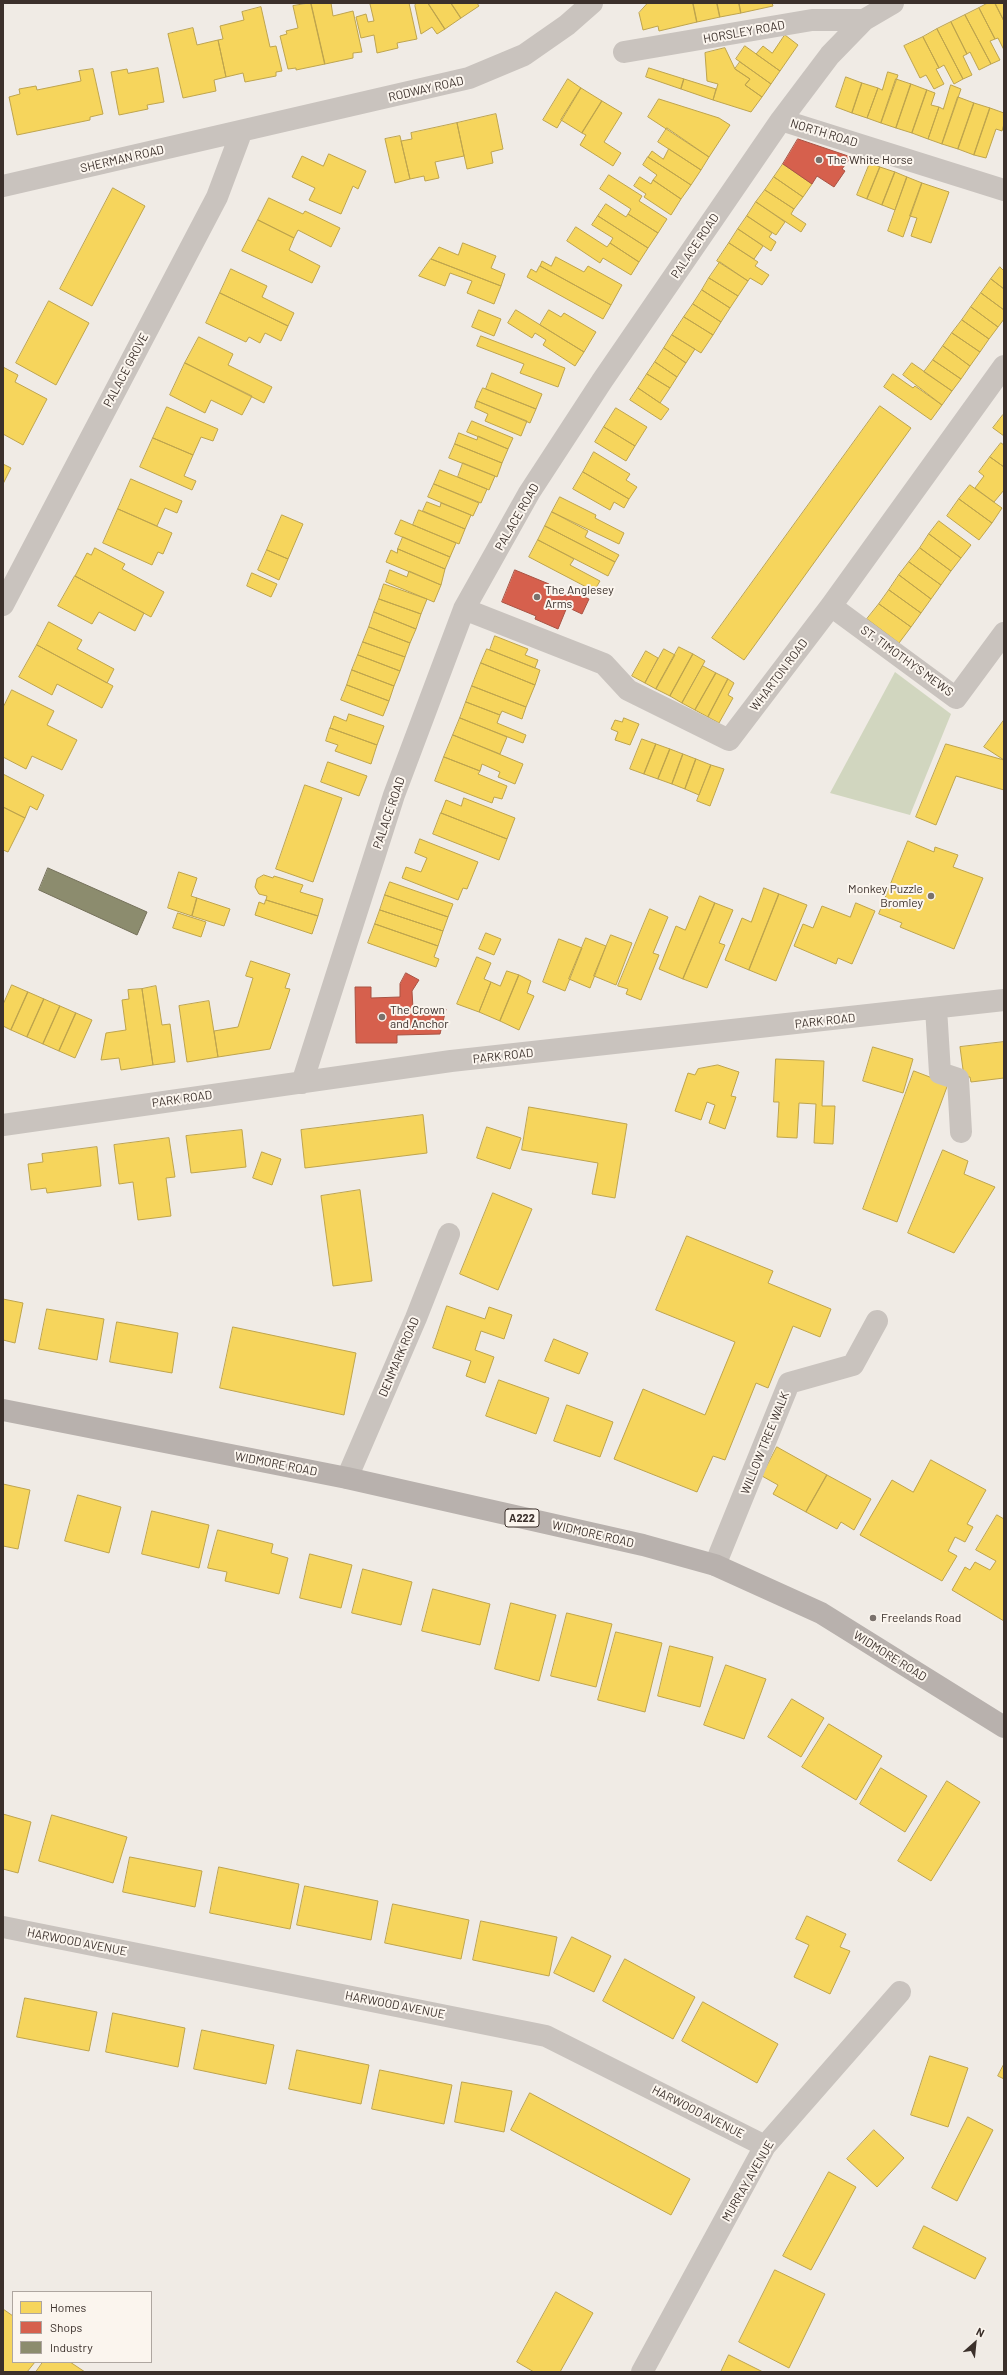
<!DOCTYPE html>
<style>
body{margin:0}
#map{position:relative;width:1007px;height:2375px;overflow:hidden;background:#f0ebe5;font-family:Barlow,sans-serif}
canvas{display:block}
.frame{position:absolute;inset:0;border:4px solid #3b302b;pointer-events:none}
.legend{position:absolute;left:12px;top:2291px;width:140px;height:72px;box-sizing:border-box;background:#fbf5ee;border:1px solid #aea6a0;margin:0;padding:5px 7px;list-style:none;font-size:12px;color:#3b302b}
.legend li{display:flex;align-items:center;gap:8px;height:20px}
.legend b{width:20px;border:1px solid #aea6a0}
.north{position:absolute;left:955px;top:2323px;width:40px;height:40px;-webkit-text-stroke:3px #fbf5ee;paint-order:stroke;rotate:27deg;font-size:11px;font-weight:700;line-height:16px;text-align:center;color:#3b302b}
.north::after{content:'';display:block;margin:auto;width:14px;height:18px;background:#3b302b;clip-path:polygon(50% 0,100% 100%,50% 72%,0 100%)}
</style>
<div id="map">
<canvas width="1007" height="2375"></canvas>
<div class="frame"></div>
<ul class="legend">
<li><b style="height:11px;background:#f6d55c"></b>Homes</li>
<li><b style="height:11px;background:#d6604d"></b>Shops</li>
<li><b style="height:11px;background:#8c8c6e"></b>Industry</li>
</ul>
<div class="north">N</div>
</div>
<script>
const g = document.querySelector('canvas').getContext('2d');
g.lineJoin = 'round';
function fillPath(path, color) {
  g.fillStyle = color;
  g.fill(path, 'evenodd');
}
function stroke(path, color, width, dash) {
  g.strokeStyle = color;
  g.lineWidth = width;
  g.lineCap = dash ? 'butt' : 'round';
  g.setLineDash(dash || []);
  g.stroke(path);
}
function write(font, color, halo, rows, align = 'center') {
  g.font = font + ' Barlow,sans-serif';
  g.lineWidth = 4;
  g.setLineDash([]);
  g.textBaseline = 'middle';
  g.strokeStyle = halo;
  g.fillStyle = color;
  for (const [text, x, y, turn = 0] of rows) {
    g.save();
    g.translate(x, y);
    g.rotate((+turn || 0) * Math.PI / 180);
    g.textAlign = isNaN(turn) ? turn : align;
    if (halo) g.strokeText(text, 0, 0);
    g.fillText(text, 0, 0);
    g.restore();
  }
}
fillPath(new Path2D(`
 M895,672L951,714L910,815L830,793Z`), '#d1d6bf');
const homes = new Path2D(`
 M311,3L325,64L296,70V68L288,69L280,36L287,34L286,31L298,28L293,6Z
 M311,3H331L333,16L353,11L362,52L353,53V58L325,64Z
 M409,3L417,39L397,43L398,48L377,53L374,35L361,38L356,17L366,14L368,22L374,21L370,4Z
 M416,3H428L445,29L437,34L432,27L421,34L415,6Z
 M428,3H451L461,18L445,29Z
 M451,3H477L479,6L461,18Z
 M648,3H693L697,22L659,31L658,26L643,30L639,13Z
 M693,3H717L720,17L697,22Z
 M717,3H739L741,13L720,17Z
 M739,3H772L773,6L741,13Z
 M988,3H995L1004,21V50L998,38L995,39L979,8Z
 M995,3H1004V21Z
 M261,7L270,47L276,46L282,71L276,72V76L245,82L243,73L226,77L218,40L223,39L220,26L244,20L242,12Z
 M979,8L995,39L990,41L1000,60L991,64L965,15Z
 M965,15L991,64L979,70L970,52L967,54L951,22Z
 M951,22L967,54L963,56L972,75L963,79L937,29Z
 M193,28L197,45L218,40L226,77L214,80L216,91L183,98L168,34Z
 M937,29L963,79L954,84L944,65L939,68L923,37Z
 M785,35L798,45L780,71L756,54L763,46L772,53Z
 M923,37L939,68L936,69L944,84L934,89L926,75L920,78L904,46Z
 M745,46L780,71L771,84L736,59Z
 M725,48L735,69L750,79L745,85L762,97L751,112L713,100L718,84L707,81L705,53Z
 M740,62L771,84L762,97L745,85L750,79L735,69Z
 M158,68L164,102L147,105L148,109L119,115L111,72L127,69L128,73Z
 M649,68L684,79L681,89L646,77Z
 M93,69L103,114L90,117V120L17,135L9,97L20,94L19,89L36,86L37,90L81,81L79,71Z
 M888,72L898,75L881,123L867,118L878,88L882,90Z
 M846,77L862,83L852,113L836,107Z
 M568,79L581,88L557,128L543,120Z
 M684,79L716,89L713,100L681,89Z
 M896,79L911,84L896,128L881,123Z
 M862,83L878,88L867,118L852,113Z
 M911,84L927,90L912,133L896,128Z
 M951,85L961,89L942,144L928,139L939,107L943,109Z
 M581,88L602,101L582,133L561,120Z
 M927,90L935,93L931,105L939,107L928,139L912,133Z
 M958,97L974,103L958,149L942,144Z
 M659,99L719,118L730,125L709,157L648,117Z
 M602,101L622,113L604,142L621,153L613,166L580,145L586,135L582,133Z
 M974,103L990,108L974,155L958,149Z
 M990,108L1004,113V124L1002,131L996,129L986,158L974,155Z
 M496,114L503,149L491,152L493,163L467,169L457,123Z
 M457,123L464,156L435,162L439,178L425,181L424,176L410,179L401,141L412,139L411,133Z
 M667,128L709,157L701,170L658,142Z
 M400,136L410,179L395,183L385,139Z
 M669,149L701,170L691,185L648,157L652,151L663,159Z
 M329,154L366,171L358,189L353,186L341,214L309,200L315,188L292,177L302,156L323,166Z
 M648,157L691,185L681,199L653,180L657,175L643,165Z
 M870,163L880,167L867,199L857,195Z
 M783,164L812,184L803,197L774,177Z
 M880,167L895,172L882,205L867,199Z
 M895,172L907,177L895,210L882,205Z
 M609,175L642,196L639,201L667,219L658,233L628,214L631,209L600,189Z
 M640,177L651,184L653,180L681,199L671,215L644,197L646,194L634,186Z
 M774,177L803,197L794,209L765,190Z
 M907,177L922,183L903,237L888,231Z
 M922,183L949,192L931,243L911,236L917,218L910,216Z
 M113,188L145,206L92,306L60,289Z
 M765,190L794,209L791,214L806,224L801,232L756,202Z
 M269,198L303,214L305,211L340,228L331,247L298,230L294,238L258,220Z
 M756,202L785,222L776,235L747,216Z
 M606,204L626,217L628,214L658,233L648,248L598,216Z
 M598,216L648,248L639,262L610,243L613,238L592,225Z
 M747,216L772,233L769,237L776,242L771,251L738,229Z
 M258,220L294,238L289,250L320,266L312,283L242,251Z
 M576,227L607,247L610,243L639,262L631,275L603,258L600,263L567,241Z
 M738,229L763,246L754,259L729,243Z
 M463,243L496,256L491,268L505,274L501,286L431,259L439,247L458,255Z
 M729,243L758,262L755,266L769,275L762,285L750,278L748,281L717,261Z
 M556,257L584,272L588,266L622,285L611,305L540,266L542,261L551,266Z
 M431,259L501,286L494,304L467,293L472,281L450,273L445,286L419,276Z
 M720,262L748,281L738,296L709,278Z
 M540,266L611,305L603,319L527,277L531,269L536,272Z
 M1000,267L1004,271V289L991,279Z
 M231,269L267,286L262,297L294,313L288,326L220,293Z
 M709,278L738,296L730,308L702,290Z
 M991,279L1004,289V310L981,293Z
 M702,290L730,308L721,322L693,304Z
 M220,293L288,326L281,341L265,333L260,343L249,337L246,342L206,323Z
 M981,293L1004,310V319L998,327L971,307Z
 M49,301L89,323L56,385L16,363Z
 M693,304L721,322L713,335L684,317Z
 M971,307L998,327L989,339L962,320Z
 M479,310L501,319L494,336L472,327Z
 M516,310L584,352L575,366L543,345L546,340L535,333L532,338L508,323Z
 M549,310L561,317L564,313L596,332L584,352L540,325Z
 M684,317L713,335L701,353L672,335Z
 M962,320L989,339L980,352L952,333Z
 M952,333L980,352L970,366L943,346Z
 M672,335L695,349L686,363L664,348Z
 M481,336L565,368L558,387L520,373L524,364L477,346Z
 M199,337L233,354L228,365L272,387L264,403L185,363Z
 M943,346L970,366L961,379L933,360Z
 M664,348L686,363L677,377L655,362Z
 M933,360L961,379L952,391L924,372Z
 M655,362L677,377L670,388L647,374Z
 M185,363L252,396L242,415L211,400L205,413L170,395Z
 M912,363L952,391L942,405L903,375Z
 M3,367L18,375L15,382L47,399L23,445L3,434Z
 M492,373L542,394L536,409L486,389Z
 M647,374L670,388L660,403L638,388Z
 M893,374L913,388L915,386L942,405L931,420L884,387Z
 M483,388L536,409L530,423L477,401Z
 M638,388L669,409L661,420L630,400Z
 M477,401L527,421L521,436L485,421L488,414L475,408Z
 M880,406L911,428L744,660L712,638Z
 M167,407L218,429L213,441L201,437L193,455L153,438Z
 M616,408L647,427L635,446L604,427Z
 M1003,415L1004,416V436L993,428Z
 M472,421L513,438L508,449L467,432Z
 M604,427L635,446L626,461L595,442Z
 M459,433L477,440L478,436L508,449L502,463L455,444Z
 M153,438L193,455L184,476L196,481L192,490L140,467Z
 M1001,443L1004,445V467L990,457Z
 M455,444L502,463L497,477L449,458Z
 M594,452L630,474L626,480L637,487L629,499L583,472Z
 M990,457L1004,467V490L994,502L975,488L984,476L979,472Z
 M463,463L495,476L489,490L458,477Z
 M3,464L11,468L3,484Z
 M440,470L487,489L481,503L434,484Z
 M583,472L629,499L624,508L614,502L610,510L573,489Z
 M131,479L182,501L177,513L165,508L157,526L118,509Z
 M434,484L479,503L473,516L428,497Z
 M970,485L1002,508L992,523L959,499Z
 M560,497L596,515L595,518L624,533L619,544L552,512Z
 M959,499L992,523L979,540L947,516Z
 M427,502L440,507L441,503L471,515L465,529L423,511Z
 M118,509L172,533L163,554L158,552L152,565L103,543Z
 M419,510L465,529L459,544L413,525Z
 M552,512L588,531L585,537L619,555L615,562L545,526Z
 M282,515L303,524L288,559L267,550Z
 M401,520L456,543L450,557L395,534Z
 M939,521L971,545L961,558L929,534Z
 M545,526L615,562L608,576L538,540Z
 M929,534L961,558L951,571L920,548Z
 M403,537L450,557L445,569L398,549Z
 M538,540L574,559L570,565L600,581L594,591L529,557Z
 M95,548L125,564L122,569L164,592L151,617L75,576L87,553L91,555Z
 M920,548L951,571L941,585L909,562Z
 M398,549L445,569L441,585L386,562L391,550L397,553Z
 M267,550L288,559L279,580L258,570Z
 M909,562L941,585L931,599L899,575Z
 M390,570L407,577L409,571L441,585L434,602L386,582Z
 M252,573L277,584L271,597L247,586Z
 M899,575L931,599L921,613L889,590Z
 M75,576L144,613L135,631L99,612L92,624L58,606Z
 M384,584L427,599L421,614L379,599Z
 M889,590L921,613L911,627L879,604Z
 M379,599L421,614L416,629L374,612Z
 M879,604L911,627L899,643L867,619Z
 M374,612L416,629L410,643L369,627Z
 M49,622L82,640L77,649L114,669L107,683L37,645Z
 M369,627L410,643L405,657L363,642Z
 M495,636L528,649L525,655L538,660L535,668L490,650Z
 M363,642L405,657L400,671L358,655Z
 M37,645L113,686L102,708L57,684L52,695L19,677Z
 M679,647L693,654L670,696L656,689Z
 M487,649L540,670L535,685L481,663Z
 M664,649L675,655L656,689L645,683Z
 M646,651L658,658L645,683L632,676Z
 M693,654L705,661L682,703L670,696Z
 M358,655L400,671L394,686L352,670Z
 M481,663L535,685L526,707L472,686Z
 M703,666L716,673L695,710L682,703Z
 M352,670L394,686L389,701L347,685Z
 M716,673L728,679L708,717L695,710Z
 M728,679L734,683L728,695L733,698L719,723L708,717Z
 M347,685L389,701L383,716L341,700Z
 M472,686L526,707L522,719L502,711L500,715L466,702Z
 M12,690L54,711L47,725L77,740L62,770L32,756L26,769L3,757V708Z
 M466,702L500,715L497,723L526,735L523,743L460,718Z
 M349,714L384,726L377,745L330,728L334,716L346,721Z
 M460,718L507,737L500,754L453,735Z
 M624,718L639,724L630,745L615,740L618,732L611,729L615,720L622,722Z
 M1004,720V760L984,747Z
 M330,728L377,745L371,764L335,751L338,745L326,741Z
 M453,735L523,764L515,784L498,777L500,772L482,764L480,771L444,757Z
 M642,739L656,744L644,774L630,769Z
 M656,744L670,749L658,779L644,774Z
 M946,744L1004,760V790L956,776L936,825L916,817Z
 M670,749L683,754L672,784L658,779Z
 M683,754L696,759L685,789L672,784Z
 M444,757L480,771L478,774L507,786L502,799L494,797L492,803L435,781Z
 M696,759L711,765L699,795L685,789Z
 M328,762L367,776L359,796L321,782Z
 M711,765L724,769L710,806L697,801Z
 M3,774L44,795L37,810L30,806L25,818L3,807Z
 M305,785L342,798L313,882L276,869Z
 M464,798L515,818L507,839L441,813L446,800L461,806Z
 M3,807L25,818L8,852L3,850Z
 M441,813L507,839L499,860L433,834Z
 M420,839L478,862L467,889L463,888L458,900L402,878L406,867L421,872L427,858L415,853Z
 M908,841L934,852L935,847L958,855L953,867L983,878L954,949L900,927L902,923L879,914Z
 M179,872L197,878L191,896L197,898L192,916L168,908Z
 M264,875L273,878L274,876L303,885L300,892L323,899L318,916L266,900L267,896L259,894L255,887L257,879Z
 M390,882L453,904L448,917L385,895Z
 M764,888L779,894L749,970L725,960L742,918L751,922Z
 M779,894L807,905L776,981L749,970Z
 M385,895L448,917L443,931L380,910Z
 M700,896L715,903L683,979L659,969L676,926L685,930Z
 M197,898L230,909L224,926L192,916Z
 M266,900L318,916L312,934L255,915L259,902L264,904Z
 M715,903L733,910L719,943L725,945L707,988L683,979Z
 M856,903L875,911L852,964L838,958L836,964L794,946L803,924L813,928L822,906L850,917Z
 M650,909L668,917L653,953L659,955L641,1000L626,994L628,989L618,986Z
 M380,910L443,931L438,946L375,924Z
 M178,913L206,922L201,937L173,928Z
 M375,924L438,946L434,957L439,959L436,967L368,943Z
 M486,933L501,939L494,955L479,949Z
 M611,935L632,943L616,985L594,976Z
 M586,938L606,946L590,988L569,979Z
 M559,939L582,948L565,991L543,982Z
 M477,957L491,963L484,979L491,982L479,1012L457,1004Z
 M251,961L290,974L285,988L290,989L270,1049L218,1057L214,1031L238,1027L253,978L246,976Z
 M507,971L519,975L500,1021L479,1012L491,982L500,986Z
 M519,975L531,981L527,993L534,996L519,1030L500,1021Z
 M12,985L28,992L11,1030L3,1026V1005Z
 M156,986L162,1025L170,1024L175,1062L153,1065L142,989Z
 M142,989L153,1065L121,1070L119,1058L101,1060L106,1033L126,1030L122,1000L129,999L128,990Z
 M28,992L44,999L27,1037L11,1030Z
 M44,999L60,1006L43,1044L27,1037Z
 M209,1001L218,1057L187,1062L179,1006Z
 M60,1006L76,1013L59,1051L43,1044Z
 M76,1013L92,1020L75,1058L59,1051Z
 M1004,1042V1078L971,1082L970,1077H964L960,1047Z
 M873,1047L913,1059L903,1093L863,1081Z
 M776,1059L824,1061L822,1106H835L833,1144L814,1143L816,1104L799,1103L797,1138L777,1137L779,1102H774Z
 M718,1065L739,1072L731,1096L736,1097L725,1129L709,1123L715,1105L707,1102L701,1120L675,1111L688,1073L695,1075L698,1069Z
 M914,1071L948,1084L897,1222L863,1209Z
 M529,1107L627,1124L615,1198L592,1194L598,1163L522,1150Z
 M423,1115L427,1153L305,1168L301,1130Z
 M487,1127L521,1138L510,1169L477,1158Z
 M242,1130L246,1167L191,1173L186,1136Z
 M169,1138L175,1177L166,1178L171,1216L138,1220L133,1182L119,1184L114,1145Z
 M97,1147L101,1186L47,1193L46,1188L31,1190L28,1164L43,1162L42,1154Z
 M943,1150L968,1161L964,1174L995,1187L954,1253L908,1233Z
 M262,1152L281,1159L272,1185L253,1178Z
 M360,1190L372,1281L333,1286L321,1196Z
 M493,1193L532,1209L498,1290L460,1274Z
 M687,1236L773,1271L768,1283L831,1309L820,1337L793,1326L768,1388L756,1383L725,1460L713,1456L697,1492L614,1459L643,1389L705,1415L735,1342L656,1310Z
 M3,1299L23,1303L15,1343L3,1340Z
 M447,1306L485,1319L489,1307L512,1315L504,1339L481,1331L475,1350L494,1357L485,1383L466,1376L471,1361L433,1348Z
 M47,1309L104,1319L97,1360L39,1349Z
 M117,1322L178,1333L172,1373L110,1362Z
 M233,1327L356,1353L344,1415L220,1388Z
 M554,1339L588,1353L579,1374L545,1361Z
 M499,1380L549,1398L536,1434L486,1416Z
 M567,1405L613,1422L600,1457L554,1441Z
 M777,1447L827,1475L806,1512L773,1494L778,1485L762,1476Z
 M931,1460L986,1490L967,1524L973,1527L965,1542L955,1537L948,1551L957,1556L942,1581L860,1535L892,1480L913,1492Z
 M827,1475L871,1499L854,1530L841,1522L837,1529L806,1512Z
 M3,1484L30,1490L18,1549L3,1546Z
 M78,1495L121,1507L109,1553L65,1541Z
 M152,1511L209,1525L199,1568L142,1554Z
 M997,1515L1004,1519V1621L952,1590L965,1567L970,1570L975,1562L990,1570L996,1561L976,1550Z
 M218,1530L273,1544L271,1553L288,1558L279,1594L225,1581L227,1572L208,1568Z
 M310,1554L352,1565L341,1608L300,1598Z
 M363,1569L412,1582L401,1625L352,1613Z
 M433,1589L490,1604L480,1645L422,1631Z
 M511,1603L556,1615L539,1681L495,1669Z
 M567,1613L612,1624L596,1687L551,1676Z
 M616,1632L662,1643L645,1712L598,1700Z
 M670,1646L713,1657L700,1707L658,1696Z
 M726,1665L766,1679L744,1739L704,1725Z
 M792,1699L824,1718L801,1757L768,1737Z
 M829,1724L882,1756L856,1800L802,1767Z
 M881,1768L927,1796L905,1832L860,1804Z
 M947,1781L980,1802L931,1881L898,1861Z
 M3,1814L31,1822L18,1873L3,1869Z
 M52,1815L127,1837L113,1883L39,1861Z
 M130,1857L202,1871L195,1907L123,1892Z
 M219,1867L299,1884L290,1929L210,1913Z
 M305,1886L378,1901L371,1940L297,1925Z
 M393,1904L469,1920L461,1959L385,1943Z
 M807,1916L846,1934L840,1947L850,1951L830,1994L794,1977L809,1945L796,1939Z
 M481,1921L557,1937L549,1976L473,1960Z
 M572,1937L611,1956L594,1992L554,1973Z
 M625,1959L695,1997L673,2039L603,2001Z
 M25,1998L97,2012L89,2051L17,2037Z
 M703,2002L778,2044L757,2083L682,2041Z
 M113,2013L185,2028L178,2067L106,2052Z
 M202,2030L274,2045L266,2084L194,2069Z
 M297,2050L369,2065L361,2104L289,2089Z
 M930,2056L968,2068L948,2127L911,2115Z
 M1004,2064V2079L998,2076Z
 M380,2070L452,2085L444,2124L372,2109Z
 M462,2082L512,2091L504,2132L455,2122Z
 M530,2093L690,2179L671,2215L511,2130Z
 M968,2117L993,2130L957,2201L932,2188Z
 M874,2130L904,2158L877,2187L847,2159Z
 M829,2172L856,2187L811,2270L783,2256Z
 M924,2226L986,2258L975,2279L913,2248Z
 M775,2270L825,2294L789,2368L739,2342Z
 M556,2292L593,2313L560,2372H534L517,2362Z
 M3,2309L13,2316V2362H35L27,2372H3Z
 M729,2355L763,2372H721Z
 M43,2362H70L85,2372H36Z`);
fillPath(homes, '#f6d55c');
stroke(homes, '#bea44d', 1);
const shops = new Path2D(`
 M798,139L851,157L842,169L845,171L834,187L817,176L812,184L783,164Z
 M515,570L549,584L548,587L566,595L568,590L589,599L582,614L567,607L558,629L535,619L536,616L502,602Z
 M406,973L419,980L412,991L413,1009H446L440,1034L397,1035V1043H356L355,987H371V998L400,997V984Z`);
fillPath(shops, '#d6604d');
stroke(shops, '#a85243', 1);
const industry = new Path2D(`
 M48,868L147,912L137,935L39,890Z`);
fillPath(industry, '#8c8c6e');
stroke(industry, '#74705a', 1);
stroke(new Path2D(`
 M624,52L812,20H864
 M781,120L1004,190
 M3,186L469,78L524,55L567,25L592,3
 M3,605L217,197L241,133
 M831,606L956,698L1004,633
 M464,609L604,664L628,690L729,740L831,606L1004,366
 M936,1008L940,1073L958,1079L961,1132
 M302,1083L394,795L464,609L529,493L602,381L781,120L830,55L864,20L893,3
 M3,1125L451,1061L1004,1000
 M347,1478L416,1318L449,1234
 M715,1565L789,1383L853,1365L877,1321
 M3,1927L546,2036L765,2146
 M642,2372L765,2146L900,1992`), '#c9c3be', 22);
stroke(new Path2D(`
 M3,1410L347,1478L643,1545L715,1565L821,1613L1004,1727`), '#b8b1ad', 22);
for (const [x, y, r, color] of [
 [819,160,4,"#7a716c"],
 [537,597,4,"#7a716c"],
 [931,896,4,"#7a716c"],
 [382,1017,4,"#7a716c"],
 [873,1618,4,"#7a716c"]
]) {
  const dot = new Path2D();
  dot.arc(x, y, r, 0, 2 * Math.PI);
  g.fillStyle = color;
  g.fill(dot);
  stroke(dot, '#fbf5ee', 1.5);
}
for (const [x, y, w] of [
 [522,1518,34]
]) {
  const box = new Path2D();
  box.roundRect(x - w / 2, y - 9, w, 18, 3);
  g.fillStyle = '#fbf5ee';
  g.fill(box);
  stroke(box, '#3b302b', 1);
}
write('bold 11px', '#3b302b', null, [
 ["A222",522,1518]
]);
write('12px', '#3b302b', '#fbf5ee', [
 ["HORSLEY ROAD",744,32,-10],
 ["RODWAY ROAD",426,89,-13],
 ["NORTH ROAD",824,133,17],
 ["SHERMAN ROAD",122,159,-13],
 ["PALACE ROAD",695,246,-56],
 ["PALACE GROVE",126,370,-62],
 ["PALACE ROAD",517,517,-60],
 ["ST. TIMOTHY'S MEWS",907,661,36],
 ["WHARTON ROAD",779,675,-53],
 ["PALACE ROAD",389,813,-71],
 ["PARK ROAD",825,1021,-6],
 ["PARK ROAD",503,1056,-6],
 ["PARK ROAD",182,1099,-8],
 ["DENMARK ROAD",399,1357,-67],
 ["WILLOW TREE WALK",765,1443,-68],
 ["WIDMORE ROAD",276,1464,11],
 ["WIDMORE ROAD",593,1534,13],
 ["WIDMORE ROAD",890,1656,32],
 ["HARWOOD AVENUE",77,1942,11],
 ["HARWOOD AVENUE",395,2005,11],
 ["HARWOOD AVENUE",698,2112,27],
 ["MURRAY AVENUE",748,2181,-60]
]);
write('12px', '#3b302b', '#fbf5ee', [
 ["The White Horse",827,160],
 ["The Anglesey",545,590],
 ["Arms",545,604],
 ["Monkey Puzzle",923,889,"right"],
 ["Bromley",923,903,"right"],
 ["The Crown",390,1010],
 ["and Anchor",390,1024],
 ["Freelands Road",881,1618]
], 'left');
</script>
